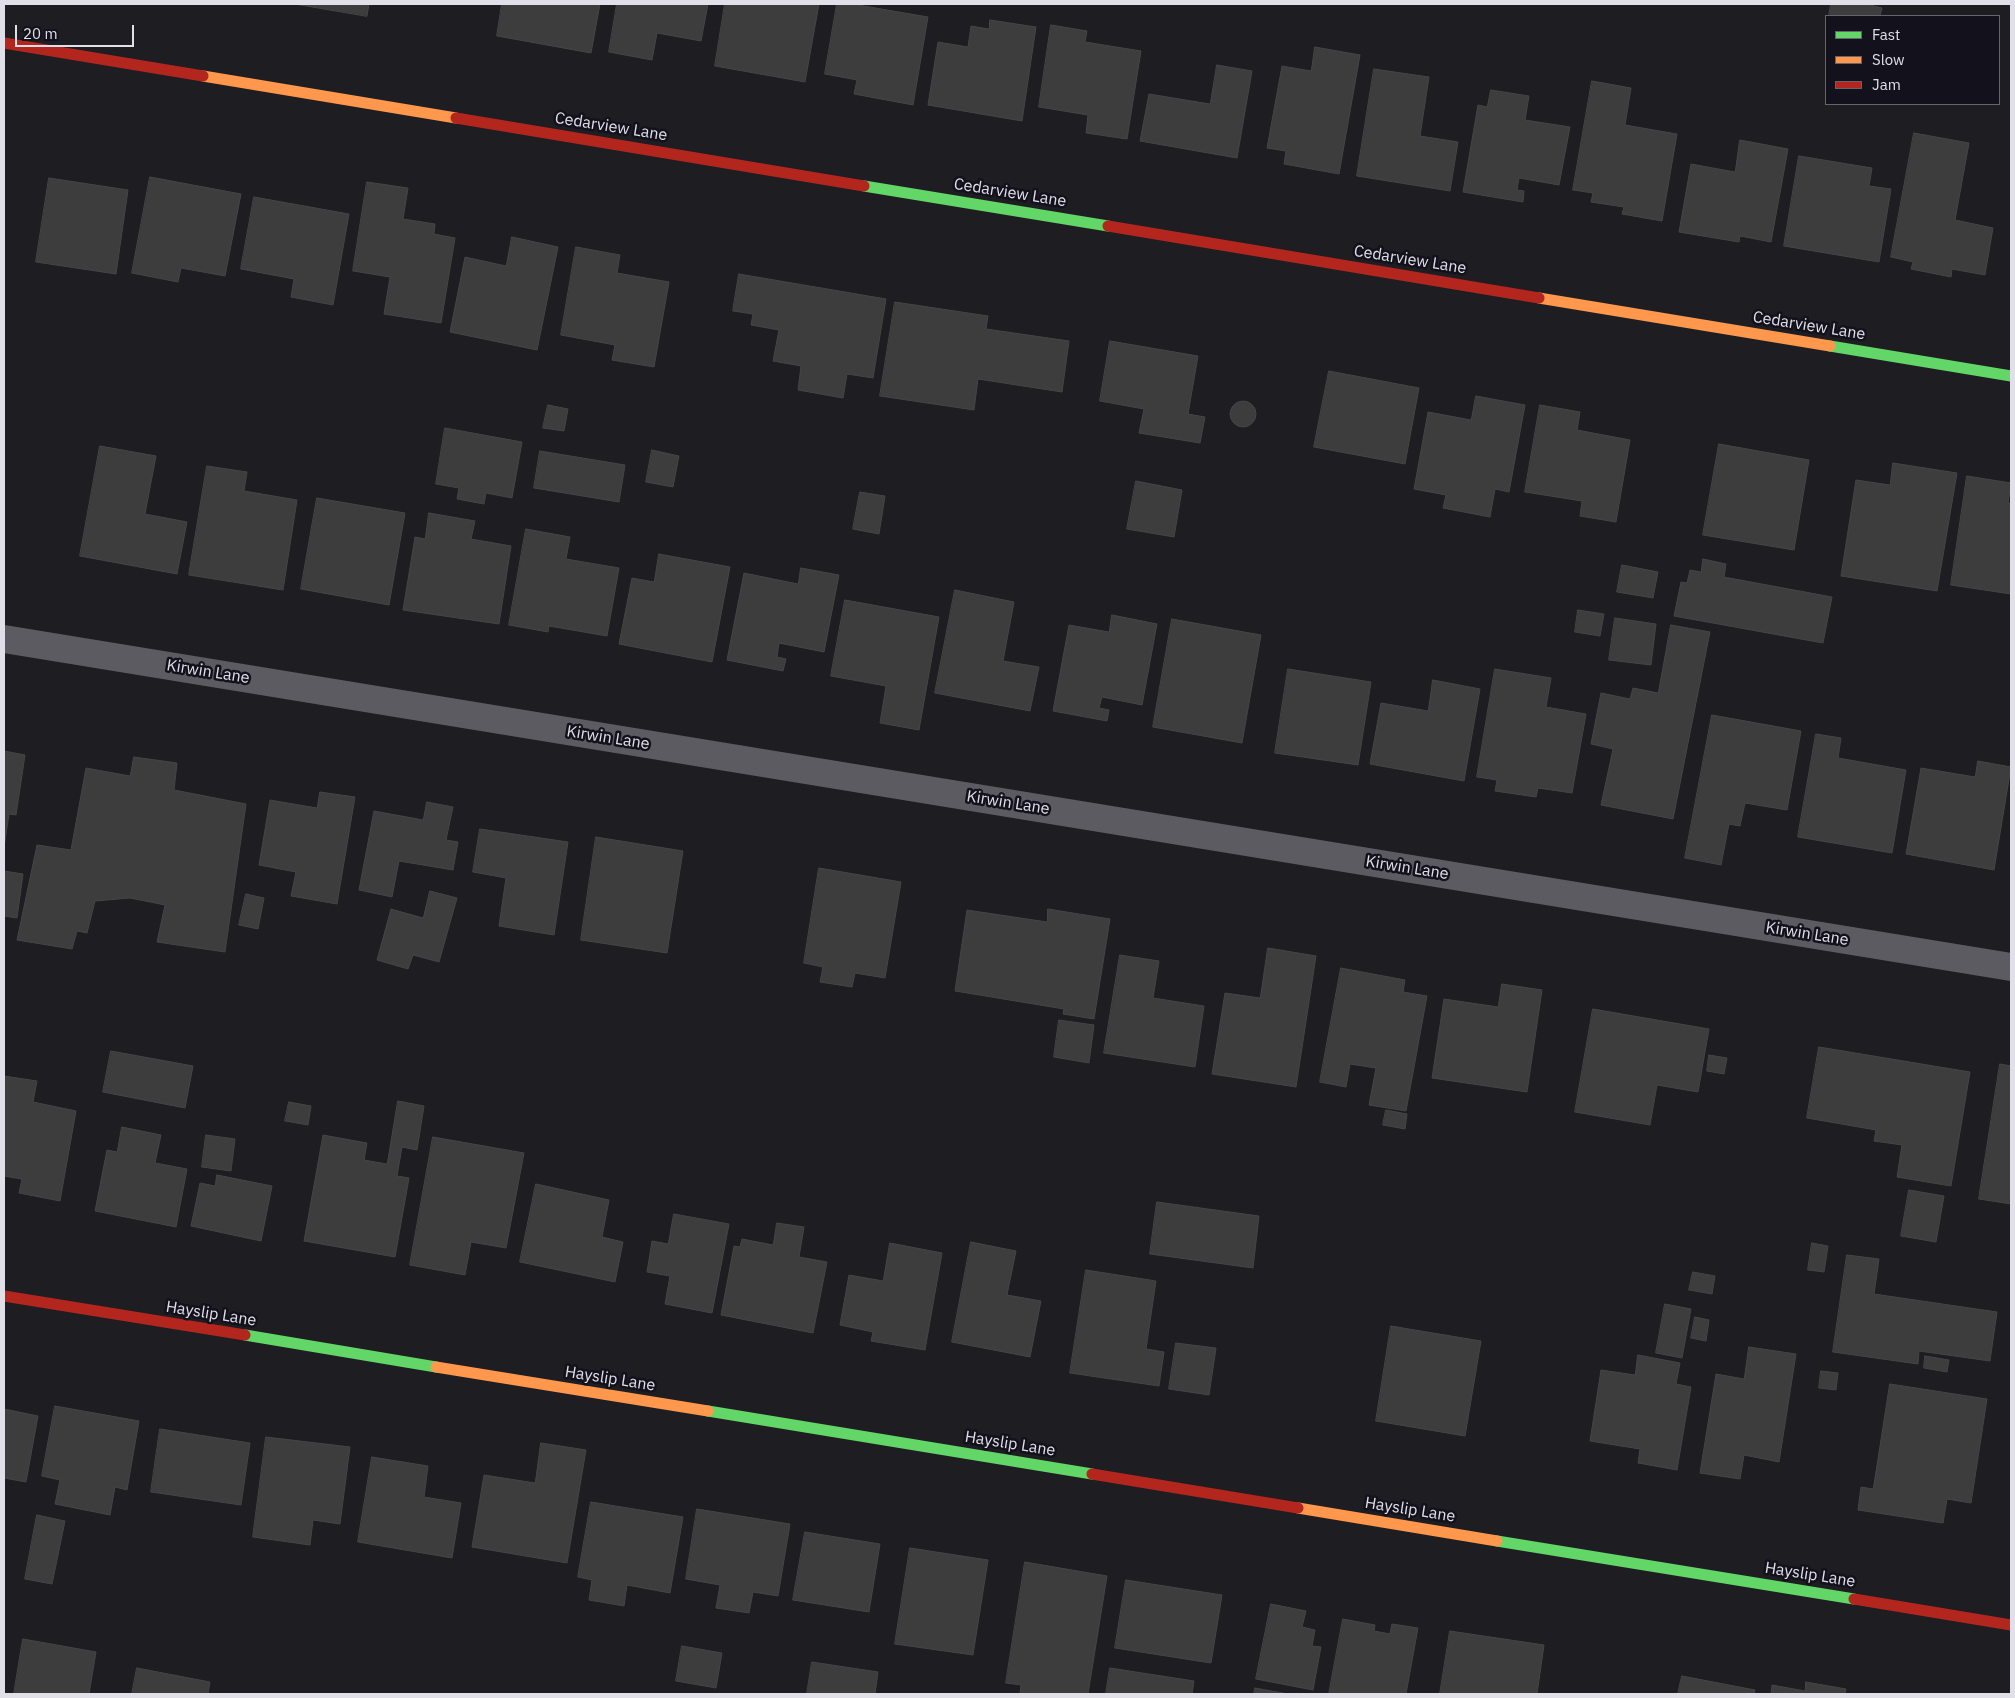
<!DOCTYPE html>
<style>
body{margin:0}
#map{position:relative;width:2015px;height:1698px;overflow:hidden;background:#1d1d22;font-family:"IBM Plex Sans",sans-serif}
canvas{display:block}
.frame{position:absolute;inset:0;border:5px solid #e1e0e8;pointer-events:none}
.legend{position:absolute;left:1825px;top:15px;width:175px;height:90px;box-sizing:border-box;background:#13111c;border:1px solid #65646e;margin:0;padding:6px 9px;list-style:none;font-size:15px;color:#e1e0e8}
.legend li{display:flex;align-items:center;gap:10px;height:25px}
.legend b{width:25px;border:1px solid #65646e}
.scale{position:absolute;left:15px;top:25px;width:119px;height:22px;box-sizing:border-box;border:2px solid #e1e0e8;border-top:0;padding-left:6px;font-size:15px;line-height:18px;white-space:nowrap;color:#e1e0e8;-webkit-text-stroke:4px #13111c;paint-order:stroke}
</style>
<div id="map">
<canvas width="2015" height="1698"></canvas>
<div class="frame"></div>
<ul class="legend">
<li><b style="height:6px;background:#63d668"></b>Fast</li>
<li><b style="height:6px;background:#ff974d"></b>Slow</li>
<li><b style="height:6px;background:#b3261e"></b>Jam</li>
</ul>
<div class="scale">20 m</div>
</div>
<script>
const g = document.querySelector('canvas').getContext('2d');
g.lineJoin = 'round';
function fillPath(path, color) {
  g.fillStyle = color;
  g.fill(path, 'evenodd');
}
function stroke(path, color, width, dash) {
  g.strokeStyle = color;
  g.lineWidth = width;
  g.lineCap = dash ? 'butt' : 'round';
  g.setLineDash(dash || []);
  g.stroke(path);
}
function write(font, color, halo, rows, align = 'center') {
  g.font = font + ' "IBM Plex Sans",sans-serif';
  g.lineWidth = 5;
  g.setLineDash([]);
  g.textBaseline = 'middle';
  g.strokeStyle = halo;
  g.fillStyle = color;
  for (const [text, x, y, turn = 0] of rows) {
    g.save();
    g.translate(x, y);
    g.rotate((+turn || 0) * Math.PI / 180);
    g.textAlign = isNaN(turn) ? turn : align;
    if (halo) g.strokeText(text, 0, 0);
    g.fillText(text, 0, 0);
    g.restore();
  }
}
const building = new Path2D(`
 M295,4H369L367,16Z
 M502,4H600L591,53L497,36Z
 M617,4H708L701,41L657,33L652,60L609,52Z
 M725,4H819L805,82L715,66Z
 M837,4H852L928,17L913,105L854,94L857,80L825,74Z
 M1831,4H1866L1882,8L1880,16H1829Z
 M990,20L1036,27L1022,121L928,105L938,42L968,47L971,26L989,29Z
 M1051,25L1087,31L1085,42L1141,51L1127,139L1086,133L1088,115L1039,107Z
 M1315,47L1360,55L1339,174L1284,164L1286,151L1267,148L1282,66L1311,71Z
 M1217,65L1252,71L1237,158L1140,141L1149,94L1210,104Z
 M1374,69L1429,77L1420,136L1458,142L1450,191L1357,176Z
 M1592,81L1631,88L1625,125L1677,134L1662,221L1622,214L1624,207L1591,202L1593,193L1573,190Z
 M1491,90L1529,96L1525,120L1570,127L1559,185L1519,178L1517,190L1524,191L1523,202L1463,192L1478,105L1487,107Z
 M1914,133L1969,143L1955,220L1993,228L1985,275L1952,269L1951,277L1911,269L1913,262L1891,257Z
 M1740,140L1788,149L1771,242L1740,236L1739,242L1679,232L1691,164L1735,172Z
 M1799,156L1872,168L1869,186L1891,189L1879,262L1784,246Z
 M150,177L241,194L225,276L181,268L178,282L132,273Z
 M49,178L128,190L116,274L36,262Z
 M367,182L408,188L403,219L435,224L434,234L455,238L441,323L384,314L390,277L353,271Z
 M254,197L349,214L333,305L291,297L294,279L241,269Z
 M512,237L558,247L537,350L450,332L465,257L506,266Z
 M576,247L620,255L617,273L669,282L654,367L612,360L615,345L561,335Z
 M739,274L886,299L873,378L847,374L843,398L798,390L801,366L773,361L779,330L751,325L753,314L733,311Z
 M895,302L988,316L986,329L1069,341L1062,392L978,379L974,410L880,396Z
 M1110,341L1198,356L1188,414L1205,417L1200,443L1139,433L1144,409L1100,401Z
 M1329,371L1419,388L1405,464L1314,447Z
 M1476,396L1525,405L1509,492L1495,489L1490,517L1443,508L1446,495L1414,489L1428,412L1471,420Z
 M1230 414a13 13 0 1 1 26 0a13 13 0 1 1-26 0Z
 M548,405L568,409L564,431L543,428Z
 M1540,405L1580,412L1577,430L1630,440L1616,522L1580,516L1582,501L1525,492Z
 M445,428L522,442L512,498L486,493L484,504L457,499L459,488L436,484Z
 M1719,444L1809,460L1794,550L1703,535Z
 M100,446L156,456L145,514L187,522L177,574L80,556Z
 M652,450L679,456L673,487L646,482Z
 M540,451L625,465L619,502L534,488Z
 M1893,463L1957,473L1937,591L1841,576L1856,480L1890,485Z
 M207,466L247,472L244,491L297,500L283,590L189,575Z
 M1967,476L2011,483L2008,503H2011V594L1951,585Z
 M1136,481L1182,490L1174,537L1127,529Z
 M860,492L885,496L879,534L853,529Z
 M317,498L405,513L389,605L301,589Z
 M429,513L475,521L471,539L511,546L499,624L403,610L415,537L425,539Z
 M526,529L570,537L566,559L619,568L607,636L549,626L548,632L509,625Z
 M659,554L730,567L712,662L619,644L632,578L654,582Z
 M1703,559L1726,564L1724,577L1832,597L1823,643L1674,616L1681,582L1687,583L1690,570L1701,572Z
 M1622,565L1658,572L1653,598L1617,592Z
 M801,568L839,575L824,652L779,643L777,657L786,659L783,671L727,660L744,573L798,584Z
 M955,590L1014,602L1003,661L1039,667L1030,711L935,693Z
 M845,600L939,617L919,730L880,723L886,686L831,676Z
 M1578,610L1604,614L1600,636L1575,632Z
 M1112,615L1157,624L1142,705L1102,697L1099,708L1109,710L1107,721L1053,711L1069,625L1109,632Z
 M1615,618L1656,624L1651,665L1609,660Z
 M1172,619L1261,635L1242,743L1153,727Z
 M1671,625L1710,632L1673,819L1601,805L1613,749L1591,744L1601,693L1630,699L1633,688L1658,693Z
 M1288,669L1371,682L1358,765L1275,753Z
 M1495,669L1551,678L1546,707L1586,714L1572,793L1538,788L1536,797L1495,791L1497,780L1477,777Z
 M1433,680L1480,689L1464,781L1370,764L1381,703L1428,711Z
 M1712,715L1801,731L1787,810L1745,803L1740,826L1729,824L1721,865L1685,858Z
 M1816,734L1841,738L1838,758L1906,770L1892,853L1798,837Z
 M4,751L25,755L16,815L9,814L4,847Z
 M134,757L177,763L174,790L246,804L225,952L157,942L165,905L130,898L95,901L87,933L77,931L72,949L17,940L37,845L71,850L86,768L130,776Z
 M1978,761L2011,767L1994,870L1906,854L1921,768L1975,777Z
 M320,792L355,797L337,904L291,896L296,872L259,865L270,800L317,808Z
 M427,802L453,807L446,840L458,842L453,870L399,861L392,897L359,890L374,811L423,820Z
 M480,829L568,842L554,935L499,926L506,878L473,872Z
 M596,837L683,851L667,953L581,940Z
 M819,868L901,882L885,978L855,973L852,987L820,982L823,967L804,963Z
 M4,871L23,874L17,918L4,916Z
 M430,891L457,898L439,962L413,955L408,969L377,960L391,909L423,918Z
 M246,894L264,898L258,929L239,925Z
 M1048,909L1110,919L1094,1019L1063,1014L1064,1009L955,991L967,910L1047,922Z
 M1268,948L1316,956L1296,1087L1212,1074L1225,993L1260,998Z
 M1120,955L1159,961L1153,998L1204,1006L1195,1067L1104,1053Z
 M1341,968L1405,980L1403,992L1427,996L1406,1111L1369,1105L1376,1068L1350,1064L1346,1087L1320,1082Z
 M1502,984L1542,990L1527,1092L1432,1078L1444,999L1498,1007Z
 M1593,1009L1709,1029L1698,1092L1657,1085L1650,1125L1575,1112Z
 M1059,1020L1094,1025L1089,1063L1054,1057Z
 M1819,1047L1970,1072L1951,1186L1897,1177L1902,1145L1874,1141L1876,1130L1807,1118Z
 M111,1051L193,1066L185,1108L103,1092Z
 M1709,1055L1727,1058L1724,1074L1707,1071Z
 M2000,1064L2011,1066V1204L1979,1199Z
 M4,1076L37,1081L33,1102L76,1111L60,1201L19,1193L22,1179L4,1176Z
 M398,1101L424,1106L417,1150L402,1147L397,1176L409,1178L395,1257L304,1241L323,1135L367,1143L364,1160L387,1164Z
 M289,1102L311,1106L308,1125L285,1121Z
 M1386,1110L1407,1114L1405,1129L1383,1125Z
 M122,1127L161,1135L155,1163L187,1169L176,1227L95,1211L107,1150L117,1152Z
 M206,1135L235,1139L231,1171L202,1167Z
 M433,1137L524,1153L506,1248L471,1242L465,1275L410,1265Z
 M217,1175L272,1186L261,1241L191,1226L200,1183L215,1186Z
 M536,1184L609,1200L602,1237L623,1242L615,1282L520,1262Z
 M1909,1190L1944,1196L1936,1242L1901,1236Z
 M1157,1202L1259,1216L1253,1268L1150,1254Z
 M674,1214L729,1224L712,1313L665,1304L670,1276L647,1272L652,1241L668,1244Z
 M777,1223L804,1227L799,1257L827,1262L813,1333L721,1315L734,1246L740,1247L742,1239L773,1245Z
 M971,1242L1016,1251L1007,1295L1041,1301L1030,1357L952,1342Z
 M890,1243L942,1253L925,1350L871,1341L873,1332L840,1325L849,1275L883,1281Z
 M1812,1243L1828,1246L1824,1272L1808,1270Z
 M1847,1255L1879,1259L1874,1294L1997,1312L1990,1361L1919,1351L1918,1364L1833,1352Z
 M1086,1270L1156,1281L1146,1349L1164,1352L1159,1386L1070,1373Z
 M1693,1272L1715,1276L1712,1294L1689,1290Z
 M1665,1304L1691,1309L1682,1358L1656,1353Z
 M1695,1317L1709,1320L1706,1341L1691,1338Z
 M1391,1326L1481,1341L1465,1436L1376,1421Z
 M1176,1343L1216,1348L1209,1395L1169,1389Z
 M1749,1347L1796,1354L1779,1462L1744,1455L1740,1479L1700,1473L1716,1374L1744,1379Z
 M1638,1355L1680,1363L1676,1384L1691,1387L1677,1470L1638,1463L1640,1449L1590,1441L1601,1370L1635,1375Z
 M1925,1356L1949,1360L1947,1372L1924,1368Z
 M1821,1371L1838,1373L1836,1390L1819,1388Z
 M1890,1384L1987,1399L1971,1503L1947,1499L1943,1523L1858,1510L1861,1487L1873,1489Z
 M55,1406L139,1421L127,1490L115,1487L110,1515L55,1504L60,1480L42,1476Z
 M4,1409L38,1416L26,1482L4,1478Z
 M160,1429L250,1443L241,1505L151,1492Z
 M266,1437L350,1447L340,1524L313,1520L310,1545L253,1537Z
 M541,1443L586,1450L567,1563L472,1547L484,1475L535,1483Z
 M372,1457L428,1466L424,1497L461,1503L452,1558L358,1542Z
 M591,1502L683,1517L670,1593L627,1585L624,1606L589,1600L592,1580L578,1577Z
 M697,1509L790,1524L778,1596L753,1592L749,1613L716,1608L720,1585L686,1579Z
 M37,1515L65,1521L52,1584L25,1579Z
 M805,1532L880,1544L869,1612L793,1600Z
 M910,1548L988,1560L973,1655L895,1644Z
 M1025,1562L1107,1576L1088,1694H1020L1021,1685L1006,1683Z
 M1126,1580L1222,1595L1211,1663L1115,1648Z
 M1271,1604L1306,1611L1302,1627L1315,1630L1312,1646L1321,1647L1313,1690L1256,1679Z
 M1343,1619L1375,1625L1374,1631L1390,1634L1392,1624L1418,1628L1406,1694H1329Z
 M1450,1631L1544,1645L1537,1694H1440Z
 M23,1639L96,1652L89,1694H14Z
 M682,1646L722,1653L716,1688L676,1681Z
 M812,1662L878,1672L875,1694H807Z
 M137,1668L210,1682L208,1694H132Z
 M1110,1668L1194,1681L1192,1694H1106Z
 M1682,1676L1755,1690L1754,1694H1678Z
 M1806,1682L1846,1689L1845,1694H1771L1772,1685L1805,1691Z
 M1255,1688L1288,1694H1254Z`);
fillPath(building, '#3d3d3e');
stroke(building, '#464545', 1);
stroke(new Path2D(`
 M4,639L2011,967`), '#5c5b61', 28);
stroke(new Path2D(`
 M864,186L1108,226
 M1830,346L2011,376
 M245,1335L436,1367
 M708,1411L1092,1474
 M1497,1541L1854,1599`), '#63d668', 11);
stroke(new Path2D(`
 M203,76L456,118
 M1539,298L1830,346
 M436,1367L708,1411
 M1298,1508L1497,1541`), '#ff974d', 11);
stroke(new Path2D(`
 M4,43L203,76
 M456,118L864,186
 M1108,226L1539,298
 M4,1296L245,1335
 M1092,1474L1298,1508
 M1854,1599L2011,1625`), '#b3261e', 11);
write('16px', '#e1e0e8', '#13111c', [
 ["Cedarview Lane",611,127,9],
 ["Cedarview Lane",1010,193,9],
 ["Cedarview Lane",1410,260,9],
 ["Cedarview Lane",1809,326,9],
 ["Kirwin Lane",208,672,9],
 ["Kirwin Lane",608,738,9],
 ["Kirwin Lane",1008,803,9],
 ["Kirwin Lane",1407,868,9],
 ["Kirwin Lane",1807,934,9],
 ["Hayslip Lane",211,1314,9],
 ["Hayslip Lane",610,1379,9],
 ["Hayslip Lane",1010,1444,9],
 ["Hayslip Lane",1410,1510,9],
 ["Hayslip Lane",1810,1575,9]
]);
</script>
